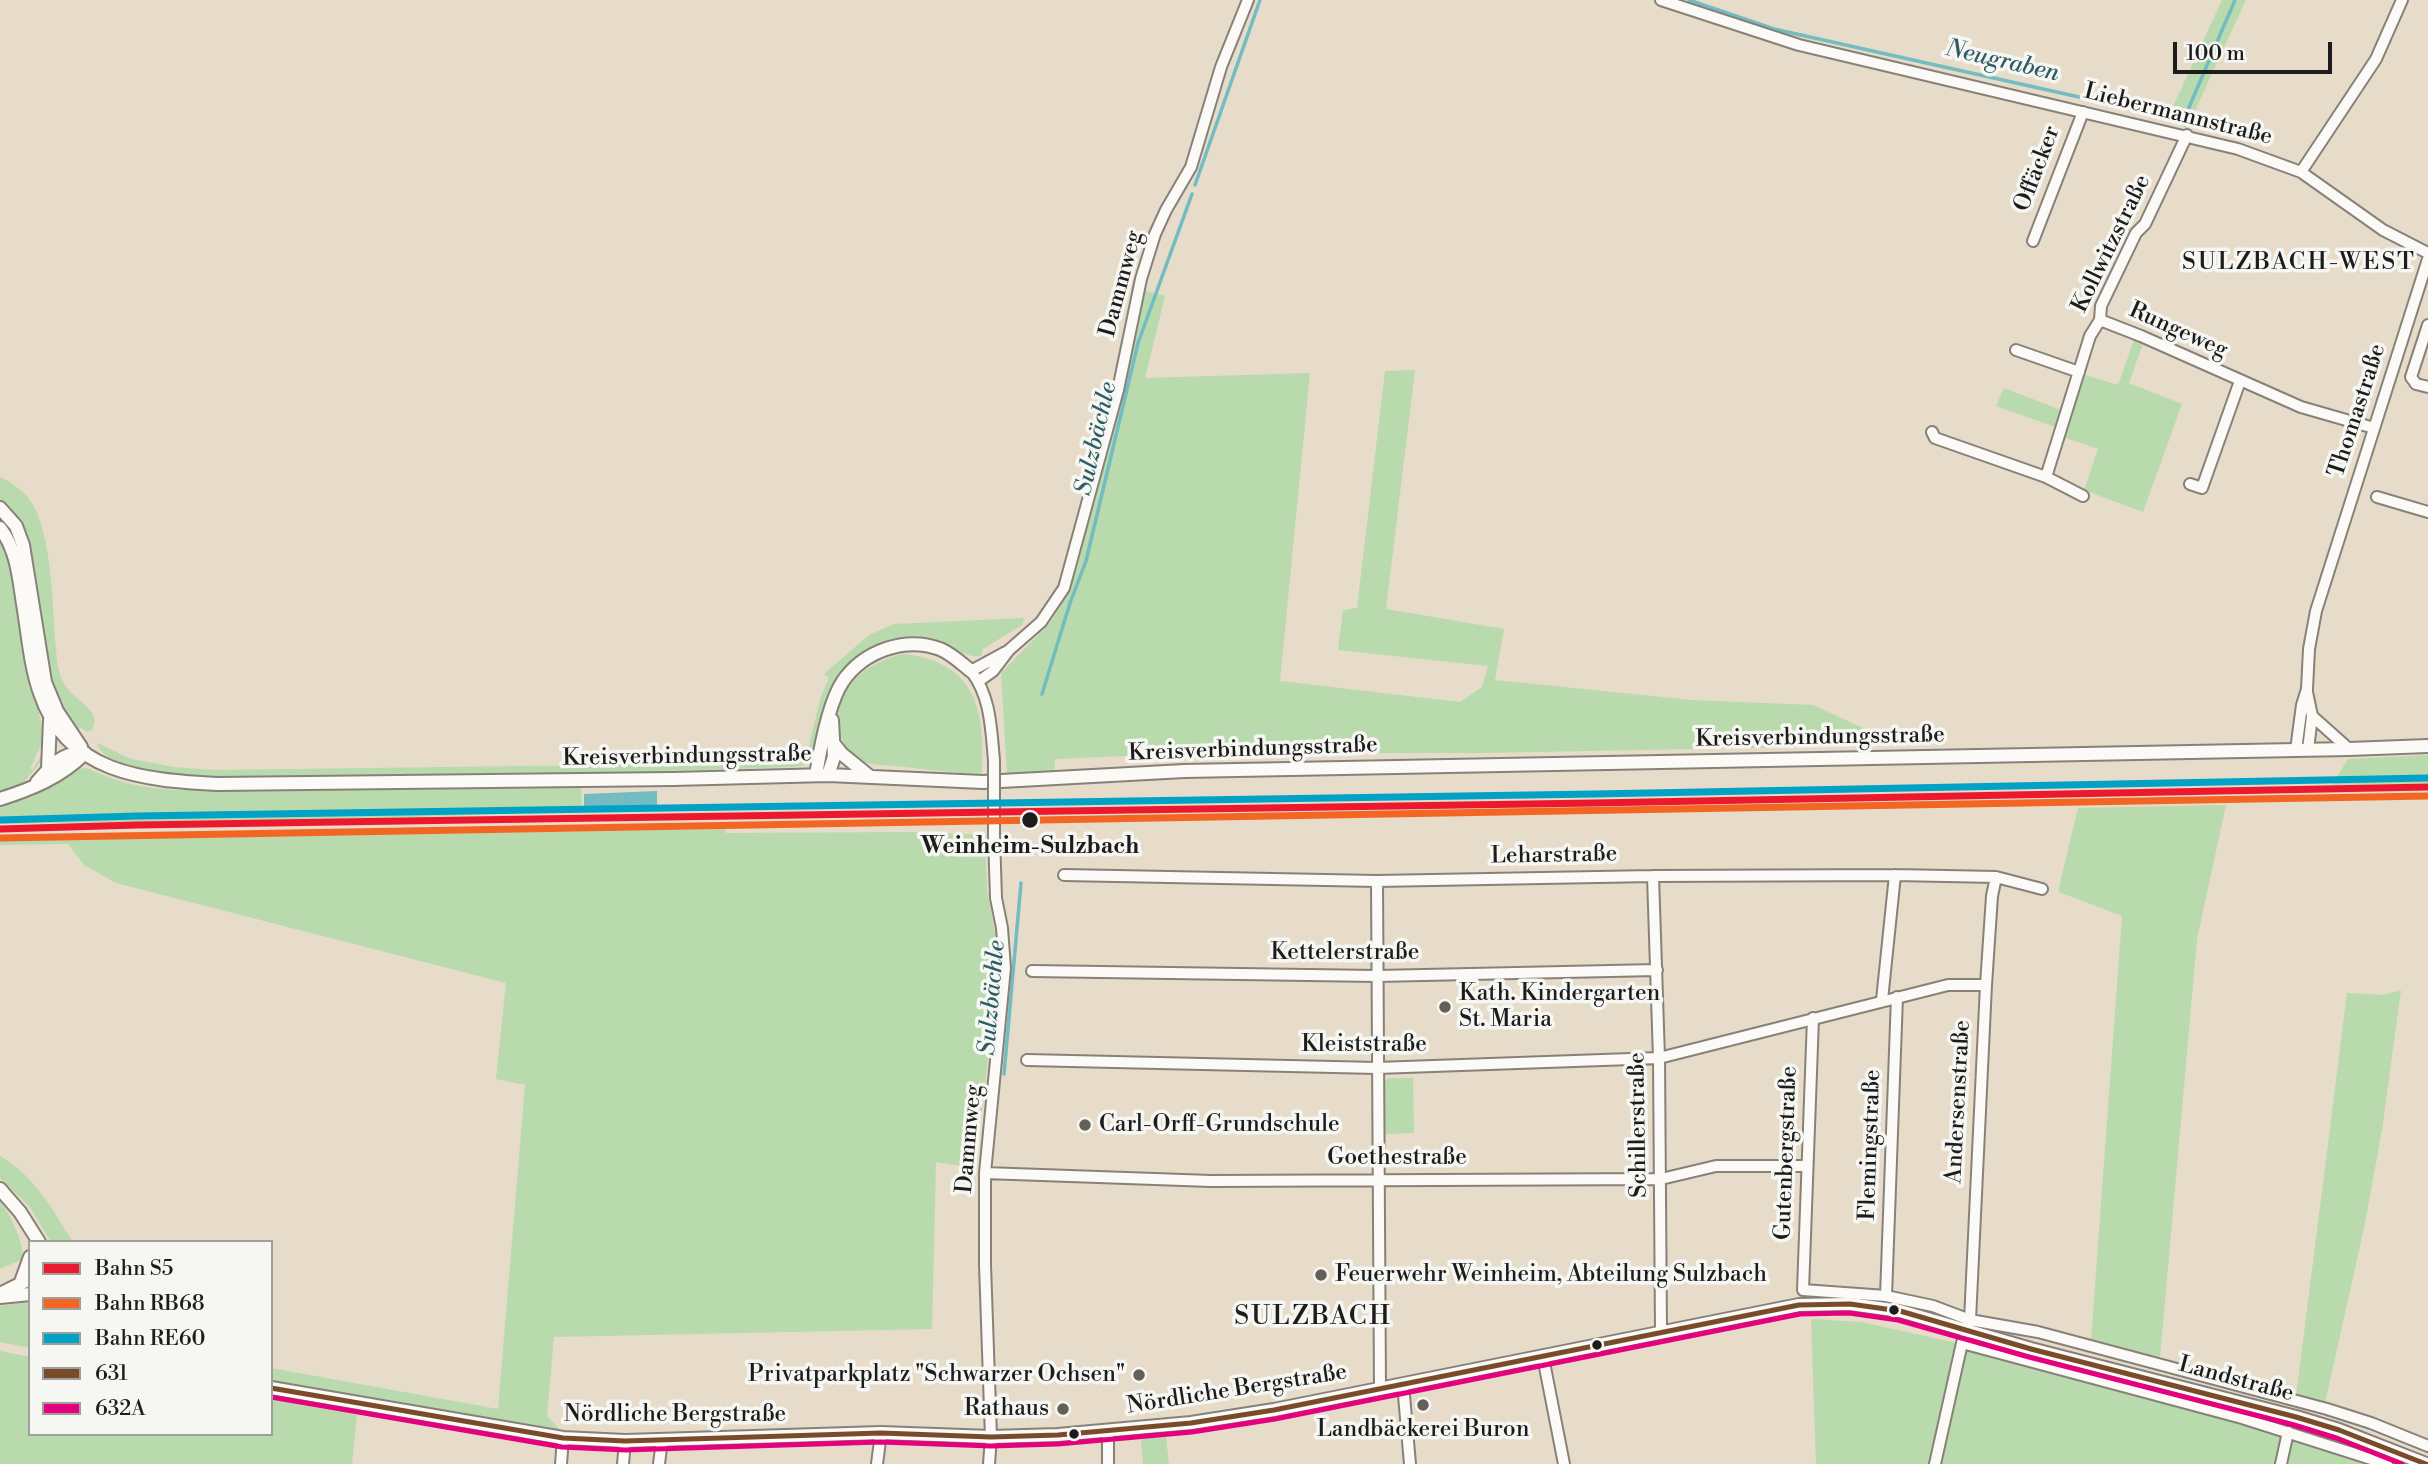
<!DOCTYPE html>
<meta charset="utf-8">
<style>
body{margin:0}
#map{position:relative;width:2428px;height:1464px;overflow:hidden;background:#e7dbca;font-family:"Libre Bodoni",serif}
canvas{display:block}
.legend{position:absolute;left:28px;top:1240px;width:245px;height:196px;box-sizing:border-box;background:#f6f6f2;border:2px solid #9f9f9c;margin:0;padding:9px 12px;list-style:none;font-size:21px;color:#1c1c1c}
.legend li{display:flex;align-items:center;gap:14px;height:35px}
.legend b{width:35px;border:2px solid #9f9f9c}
.scale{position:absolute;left:2173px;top:42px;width:159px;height:32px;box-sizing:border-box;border:4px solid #1c1c1c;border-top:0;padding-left:9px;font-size:21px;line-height:24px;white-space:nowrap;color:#1c1c1c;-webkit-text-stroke:5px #f6f6f2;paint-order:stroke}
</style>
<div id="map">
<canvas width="2428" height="1464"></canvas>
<ul class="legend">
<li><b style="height:9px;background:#ec192e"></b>Bahn S5</li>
<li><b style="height:9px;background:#f26522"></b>Bahn RB68</li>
<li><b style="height:9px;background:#01a2c5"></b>Bahn RE60</li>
<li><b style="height:9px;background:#7a4b2a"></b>631</li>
<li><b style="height:9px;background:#e5007d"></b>632A</li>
</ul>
<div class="scale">100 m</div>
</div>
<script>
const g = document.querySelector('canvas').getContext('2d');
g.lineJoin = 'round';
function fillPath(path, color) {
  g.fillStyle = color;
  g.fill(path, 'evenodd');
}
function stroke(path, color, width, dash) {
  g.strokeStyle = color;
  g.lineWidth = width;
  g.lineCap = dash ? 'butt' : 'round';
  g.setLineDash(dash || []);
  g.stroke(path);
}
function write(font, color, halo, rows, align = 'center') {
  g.font = font + ' "Libre Bodoni",serif';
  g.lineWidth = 7;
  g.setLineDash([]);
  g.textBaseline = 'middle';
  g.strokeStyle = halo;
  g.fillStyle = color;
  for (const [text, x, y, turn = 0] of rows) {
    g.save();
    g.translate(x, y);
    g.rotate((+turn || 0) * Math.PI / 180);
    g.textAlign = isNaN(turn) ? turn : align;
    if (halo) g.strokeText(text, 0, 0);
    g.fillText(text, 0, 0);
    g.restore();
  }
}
fillPath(new Path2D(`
 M2222,0H2246L2186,130L2171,111Z
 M1142,290L1165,296L1145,378L1310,373L1280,681L1460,702L1482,687L1488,666L1338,650L1343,610L1357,608L1385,371L1415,370L1386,609L1504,629L1495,680L1692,700L1813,705L1878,735L1864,746L1478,753H1196L1055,759L1054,775H1007L1001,673L1050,623L1066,597L1106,452Z
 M2134,340L2143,343L2129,383L2182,404L2143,512L2084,490L2098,449L2063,437L2085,375L2118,385Z
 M2004,388L2061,410L2055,427L1996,406Z
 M0,477C11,482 22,490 30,500C53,533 52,608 56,649C57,661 58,675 65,685C74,701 105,711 91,731L87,732L82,728L74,729C33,678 41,600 27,539L17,517L0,501Z
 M0,538L11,564L45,744L40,747L30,769H33L45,750L42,760L20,787L0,798Z
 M1024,618L1022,625L983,649L981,656C961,659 946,639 926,637C885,631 837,660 825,702C820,721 820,742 812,760L805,765L795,767L600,773L214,777C190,775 104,772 97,743L131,759L174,767L214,770L599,765L803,759L808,751L820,699L829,678L824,674L869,635L894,624Z
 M903,654C976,662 985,709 982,774C953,773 924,769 895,766C885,765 873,765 863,762C853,759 849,752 844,743C822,698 861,663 903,654Z
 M2428,755V783L2332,785L2348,759Z
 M87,768C121,784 139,787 176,790L581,788L582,811L415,817L0,824V806L30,798L78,769Z
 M2226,805L2197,939L2160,1358L2091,1341L2122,916L2059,892L2060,883L2078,808Z
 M725,829L726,833L923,832L985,835L987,891L1000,958L975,1168L936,1162L932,1329L554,1337L547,1416L559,1429L271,1382V1368L498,1409L525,1085L496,1079L506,983L116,883L84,865L68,844L0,845V841Z
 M2401,990L2382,1130L2364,1228L2325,1403L2296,1397L2347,993L2383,995Z
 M1388,1078H1413L1414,1133L1385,1134L1384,1083Z
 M0,1156C35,1176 52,1209 73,1242H51L30,1207L0,1178Z
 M0,1201C11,1217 23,1239 23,1259L0,1269Z
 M30,1301V1348L0,1342V1306Z
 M1811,1319L1861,1322L1975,1347L2293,1428L2389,1464H1816Z
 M0,1351L30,1357V1434H271V1399L357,1415L352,1464H0Z
 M1166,1437L1169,1464H1143L1141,1439Z`), '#b8daad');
fillPath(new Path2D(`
 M657,791V810L584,811V794Z`), '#72bcc2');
stroke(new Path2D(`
 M1689,0L1774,29L2182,120L2184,119L2235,0
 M1195,185L1260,0
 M1042,694L1070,603L1086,561L1138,343L1192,194
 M1004,1074L1021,883`), '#72bcc2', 3.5);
const minor = new Path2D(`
 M1661,0L1799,45L2238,149L2301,172L2383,230L2428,253
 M2301,172L2376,59L2402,0
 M2033,241L2083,112
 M2100,320L2141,336L2301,407L2374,428
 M2428,325L2411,377L2416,384L2428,387
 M2016,350L2079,372
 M1932,432L1935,438L2046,477L2083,496
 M2046,477L2090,336L2100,320L2101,306L2136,233L2145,224L2187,135
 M2190,484L2202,488L2240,381
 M2377,497L2428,512
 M979,681L993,671L1009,650L1041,622L1064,588L1118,390L1141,279L1155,234L1166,210L1191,167L1221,67L1248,0
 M2307,692L2312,716L2308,750
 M2312,716L2349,749
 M2296,750L2302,705L2307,689L2309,649L2316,611L2428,259
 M994,760C991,729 991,697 971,671L1006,652
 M1064,875L1377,881L1653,876L1895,875L1996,877L2042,889
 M1653,876L1659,1058L1661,1331
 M1377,881L1380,1388
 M1032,971L1377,976L1657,970
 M1882,1000L1895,875
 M1813,1018L1803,1290L1886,1296L1933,1306L1970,1320L2038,1332L2327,1409L2371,1423L2428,1446
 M1027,1060L1377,1068L1659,1058L1948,985H1986
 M985,1173L1211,1181L1661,1179L1716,1166H1807
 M1886,1296L1897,997
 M1962,1343L2242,1418L2387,1464
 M1543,1357L1564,1464
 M1403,1384L1410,1464
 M1108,1431V1464
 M561,1464L563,1438
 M623,1464L625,1441
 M659,1464L662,1440
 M877,1464L881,1433
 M989,1464L991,1437L985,1265V1173L1005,968L1002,928L996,898L994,836
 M1935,1464L1962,1343L1970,1320L1986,985L1992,896L1996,877
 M2281,1464L2288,1432`);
const major = new Path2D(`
 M0,508L16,526L23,545L45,682L57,711L81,747
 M0,528C17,550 19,578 23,604C28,633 30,665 40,693C67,774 144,780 217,784L673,779L828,775L983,782L1184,771L2349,749L2428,746
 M834,744L842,754L869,776
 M48,769L50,720
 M816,775C820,750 829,702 843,681C864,651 905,636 940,649C952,654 961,663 971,671
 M828,775L834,757L832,720
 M37,782C51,766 62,752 84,753
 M0,799C32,789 61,777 85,753
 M0,1189L20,1212L39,1242
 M21,1282L30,1257
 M0,1294L30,1279
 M0,1297L30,1294
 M271,1388L563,1438L625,1441L881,1433L991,1437L1058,1435L1191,1423L1274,1410L1799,1305L1850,1304L1900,1311L2031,1349L2296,1417L2339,1430L2426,1464`);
stroke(minor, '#878179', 14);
stroke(major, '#878179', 16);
stroke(minor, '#fbfaf7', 10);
stroke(major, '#fbfaf7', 12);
const minorBridge = new Path2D(`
 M994,760V836`);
stroke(minorBridge, '#878179', 14, []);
stroke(minorBridge, '#fbfaf7', 10);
stroke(new Path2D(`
 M271,1388L563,1438L625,1441L881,1433L991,1437L1058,1435L1191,1423L1274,1410L1799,1305L1850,1304L1900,1311L2031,1349L2296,1417L2339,1430L2426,1464`), '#7a4b2a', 5);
stroke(new Path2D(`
 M271,1397L562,1447L625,1450L881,1442L991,1446L1058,1444L1192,1432L1275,1419L1800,1314L1849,1313L1898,1320L2029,1357L2294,1425L2336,1438L2402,1464`), '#e5007d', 5);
stroke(new Path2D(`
 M0,829L137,825L1595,803L2428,787`), '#ec192e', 7);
stroke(new Path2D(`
 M0,838L2428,796`), '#f26522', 7);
stroke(new Path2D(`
 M0,820L137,816L1595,794L2428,778`), '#01a2c5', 7);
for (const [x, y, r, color] of [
 [1030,820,9,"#1c1c1c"],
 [1445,1007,7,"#635f59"],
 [1085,1125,7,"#635f59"],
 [1321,1275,7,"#635f59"],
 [1894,1310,6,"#1c1c1c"],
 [1597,1345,6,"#1c1c1c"],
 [1139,1375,7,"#635f59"],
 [1423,1405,7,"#635f59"],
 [1063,1409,7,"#635f59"],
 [1074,1434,6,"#1c1c1c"]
]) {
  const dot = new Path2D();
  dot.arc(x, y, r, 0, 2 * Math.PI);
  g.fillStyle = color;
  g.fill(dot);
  stroke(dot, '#f6f6f2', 2.5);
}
write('23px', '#1c1c1c', '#f6f6f2', [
 ["Liebermannstraße",2178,115,14],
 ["Offäcker",2038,169,-69],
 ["Kollwitzstraße",2112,244,-64],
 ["Dammweg",1122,284,-75],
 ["Rungeweg",2178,331,24],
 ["Thomastraße",2358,411,-72],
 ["Kreisverbindungsstraße",1820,738,-1],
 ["Kreisverbindungsstraße",1253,750,-2],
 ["Kreisverbindungsstraße",687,757,-1],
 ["Leharstraße",1554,856,-1],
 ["Kettelerstraße",1345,953],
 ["Kleiststraße",1364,1045],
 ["Andersenstraße",1959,1102,-87],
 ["Schillerstraße",1639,1125,-91],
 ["Dammweg",970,1139,-85],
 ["Flemingstraße",1871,1145,-88],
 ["Gutenbergstraße",1787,1153,-88],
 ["Goethestraße",1397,1158],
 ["Landstraße",2236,1380,15],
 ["Nördliche Bergstraße",1237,1390,-9],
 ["Nördliche Bergstraße",675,1415]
]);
write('bold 23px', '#1c1c1c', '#f6f6f2', [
 ["Weinheim-Sulzbach",1030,847]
]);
write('23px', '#1c1c1c', '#f6f6f2', [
 ["Kath. Kindergarten",1459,994],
 ["St. Maria",1459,1020],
 ["Carl-Orff-Grundschule",1099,1125],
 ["Feuerwehr Weinheim, Abteilung Sulzbach",1335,1275],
 ["Privatparkplatz \"Schwarzer Ochsen\"",1125,1375,"right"],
 ["Rathaus",1049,1409,"right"],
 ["Landbäckerei Buron",1423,1430,"center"]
], 'left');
write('italic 24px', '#2c5e65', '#f6f6f2', [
 ["Neugraben",2002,62,13],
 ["Sulzbächle",1097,439,-77],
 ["Sulzbächle",993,998,-85]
]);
g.letterSpacing = '2px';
write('24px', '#1c1c1c', '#f6f6f2', [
 ["SULZBACH-WEST",2299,263]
]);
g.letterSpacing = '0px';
g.letterSpacing = '2px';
write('26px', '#1c1c1c', '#f6f6f2', [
 ["SULZBACH",1313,1318]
]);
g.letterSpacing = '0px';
</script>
